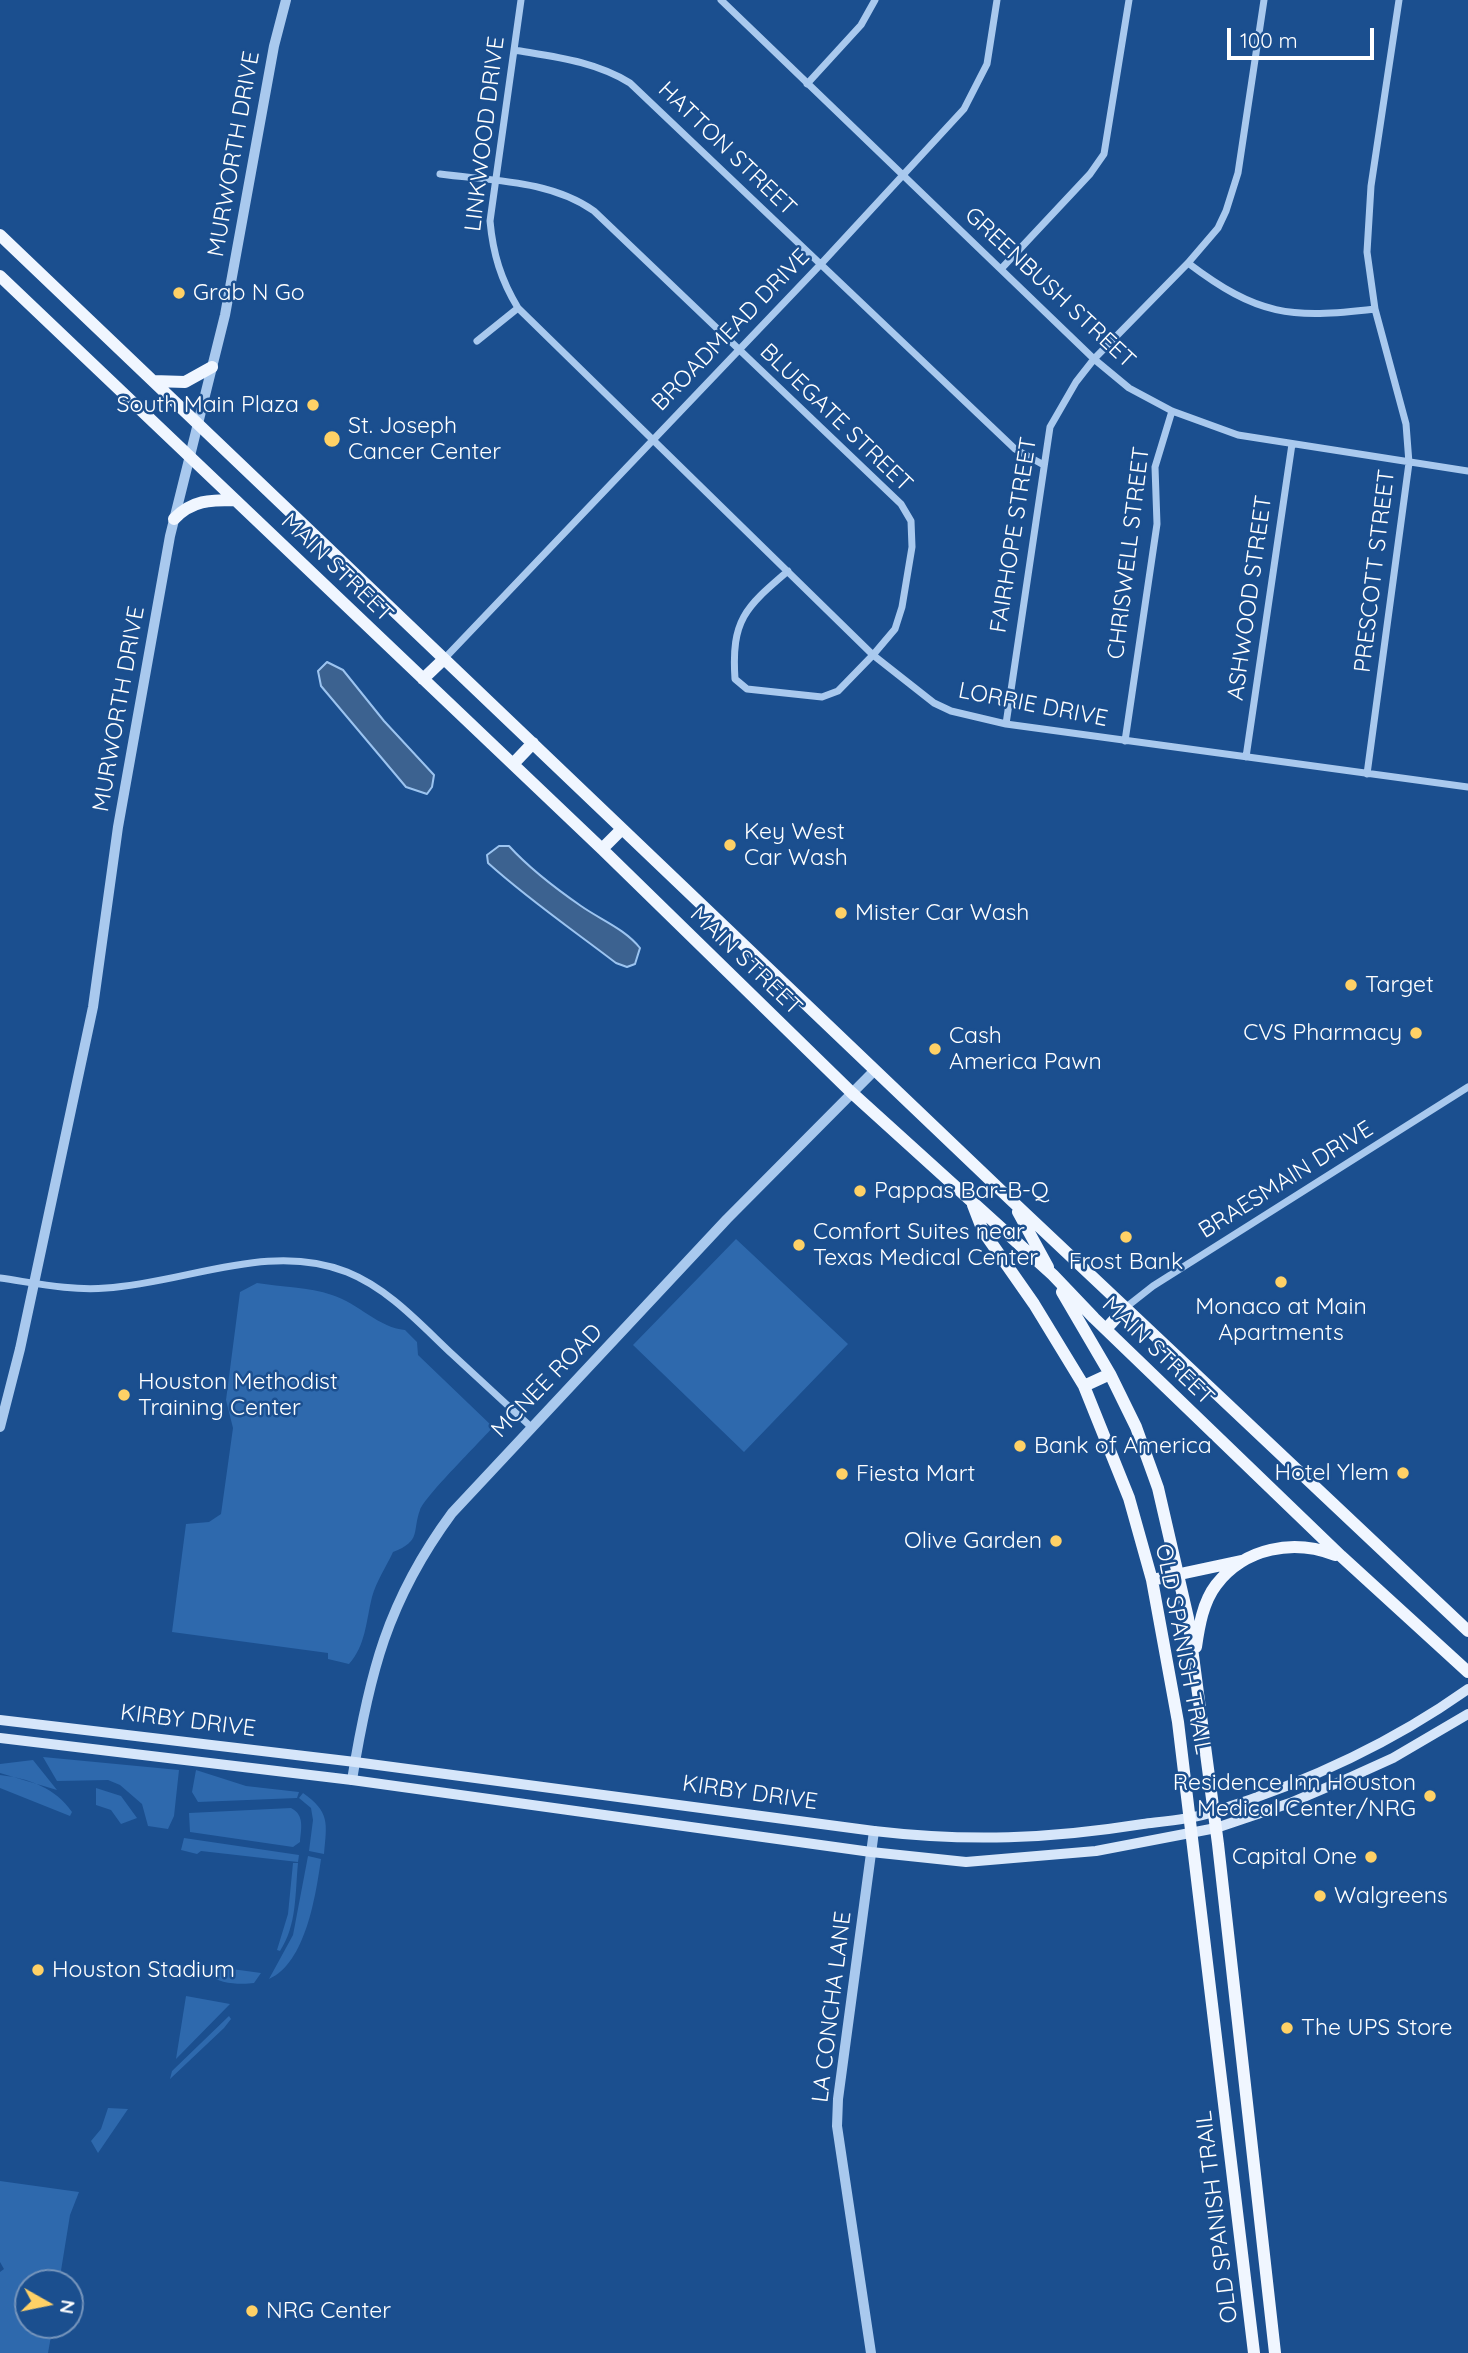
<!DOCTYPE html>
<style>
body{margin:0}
#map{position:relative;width:1468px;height:2353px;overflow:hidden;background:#1b4f8f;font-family:Quicksand,sans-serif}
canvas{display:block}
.north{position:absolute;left:14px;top:2269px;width:70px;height:70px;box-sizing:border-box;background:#1b4f8f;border:2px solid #7695bc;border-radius:50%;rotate:99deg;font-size:19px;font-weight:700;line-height:28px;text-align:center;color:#fff}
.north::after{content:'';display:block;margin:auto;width:24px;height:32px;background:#ffd166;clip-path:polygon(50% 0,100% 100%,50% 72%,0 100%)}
.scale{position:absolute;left:1227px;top:28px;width:147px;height:32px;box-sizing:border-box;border:4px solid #fff;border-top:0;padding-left:9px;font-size:21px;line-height:24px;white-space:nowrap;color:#fff;-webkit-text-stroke:5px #1b4f8f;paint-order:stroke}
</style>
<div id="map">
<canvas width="1468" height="2353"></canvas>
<div class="north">N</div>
<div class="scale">100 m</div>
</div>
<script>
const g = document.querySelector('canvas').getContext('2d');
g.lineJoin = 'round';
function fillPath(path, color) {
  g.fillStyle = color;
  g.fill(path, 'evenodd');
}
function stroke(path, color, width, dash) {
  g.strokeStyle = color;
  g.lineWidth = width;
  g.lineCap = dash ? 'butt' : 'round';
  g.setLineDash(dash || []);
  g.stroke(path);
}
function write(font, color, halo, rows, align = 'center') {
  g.font = font + ' Quicksand,sans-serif';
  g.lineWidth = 5;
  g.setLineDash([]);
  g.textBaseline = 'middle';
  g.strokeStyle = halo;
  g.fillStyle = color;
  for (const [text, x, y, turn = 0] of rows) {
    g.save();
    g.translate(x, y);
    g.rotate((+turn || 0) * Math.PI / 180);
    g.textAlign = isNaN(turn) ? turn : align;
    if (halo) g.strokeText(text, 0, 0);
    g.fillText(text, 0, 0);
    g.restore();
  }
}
fillPath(new Path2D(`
 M736,1239L848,1344L744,1452L633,1345Z
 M257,1283C281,1287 309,1287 332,1295C358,1303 379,1328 405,1330L417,1342L418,1355L493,1427C480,1442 425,1496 420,1510C412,1531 422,1541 393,1552C386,1567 376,1582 372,1597C366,1621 366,1645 349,1664L328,1659V1653L172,1632L186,1524L209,1522L221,1514L233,1428L226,1400L240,1292Z
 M43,1757L179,1770L174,1816L168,1829L148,1826L142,1804L120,1785L108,1780L57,1781Z
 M33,1760L57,1790L0,1773V1764Z
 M196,1770L246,1786L299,1792L297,1798L198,1802L192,1792Z
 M0,1775C28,1778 56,1788 72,1812L70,1816L0,1788Z
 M96,1788L121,1796L137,1818L121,1824L111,1810L96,1805Z
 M303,1793C330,1812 327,1823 324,1854L309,1851L313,1820L311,1808L299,1798Z
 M291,1808C305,1815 301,1829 300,1842L293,1847L190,1832L189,1813Z
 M184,1838L299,1855L298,1862L201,1851L197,1854L181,1850Z
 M308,1856L321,1859C316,1894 306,1963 269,1979L293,1935Z
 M293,1863H298C295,1894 297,1925 280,1951L277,1950L288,1914Z
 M210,1966L261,1973L254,1983C242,1985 217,1984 209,1974Z
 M186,1996L230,2004L176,2059Z
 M229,2016L231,2019L224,2028L170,2079L172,2071Z
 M108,2108L128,2109L98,2153L91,2141L101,2129Z
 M0,2181L79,2192L70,2215L59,2283H28V2325H53L48,2353H0V2272L4,2269L0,2262Z`), '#2e69ad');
const water = new Path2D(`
 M327,662L343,670L384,721L434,775L432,787L427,794L406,787L321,686L318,671Z
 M499,846H509C530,869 555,888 581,906C601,920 625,929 640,948L635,964L627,967L616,963C573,930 529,900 488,863L487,855Z`);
fillPath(water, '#3c6290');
stroke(water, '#9cc4f0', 2);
stroke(new Path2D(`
 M521,0L490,221C493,254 501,280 518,308L873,655L934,703L951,711L1006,724L1468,787
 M721,0L1094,359L1129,388L1172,411L1238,435L1468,471
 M514,50C555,57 594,61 630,83L1015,449L1042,464
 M807,84L861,25L875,0
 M440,174C492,181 550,180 594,211L901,504L911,521L912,547L902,607L895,629L873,655L838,691L822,697L747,689L735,679C731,619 746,607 788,571
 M1188,263C1258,316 1290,319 1375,309
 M1001,269L1090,174L1104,154L1129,0
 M477,341L518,308
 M444,659L820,265L964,109L987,64L997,0
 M1006,724L1050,427L1076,382L1094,359L1188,263L1218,228L1226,211L1238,173L1264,0
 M1125,741L1157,524L1155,467L1172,411
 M1246,757L1292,444
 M1367,774L1409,463L1406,424L1375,309L1367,252L1371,186L1399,0
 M0,1278C35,1283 71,1291 106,1288C186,1283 269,1241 347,1272C389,1289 420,1324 452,1354C478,1378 504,1402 530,1426
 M1125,1308L1153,1286L1468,1087`), '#a9c9ee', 7);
stroke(new Path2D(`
 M0,1427L20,1349L93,1007L118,827L170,536L225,315L274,46L286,0
 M352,1780C369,1675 387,1601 452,1513L727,1219L875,1070
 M871,2353L837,2126L838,2099L874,1831`), '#a9c9ee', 10);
stroke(new Path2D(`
 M0,1720L355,1762L874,1831C968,1842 1049,1839 1143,1824C1167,1821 1193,1819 1216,1811C1305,1783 1392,1743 1468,1689
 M0,1738L352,1780L871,1852L966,1862L1096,1851L1216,1828L1290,1803L1351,1777L1393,1758L1468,1714`), '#d6e6fa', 10);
stroke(new Path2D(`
 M0,235L1011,1200L1468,1631
 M0,276L602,849L851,1092L1053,1275L1094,1318L1341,1556L1468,1672
 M153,381L185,382L212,367
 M174,519C192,500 210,500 235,500
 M423,679L444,659
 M513,764L533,743
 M602,849L622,829
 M973,1205L983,1231L1034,1304L1084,1386L1129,1498L1152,1580L1178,1722L1254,2353
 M1018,1212L1048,1267
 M1062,1292L1110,1374L1136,1427L1158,1488L1188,1618L1218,1844L1275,2353
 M1106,1329L1125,1308
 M1084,1386L1110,1374
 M1152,1580L1241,1561
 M1196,1647C1199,1626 1203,1602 1216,1585C1245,1547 1294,1539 1335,1555`), '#f0f6ff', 12);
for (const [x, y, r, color] of [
 [179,293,7,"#ffd166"],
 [313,405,7,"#ffd166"],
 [332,439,9,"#ffd166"],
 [730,845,7,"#ffd166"],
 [841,913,7,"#ffd166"],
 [1351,985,7,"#ffd166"],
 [1416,1033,7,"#ffd166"],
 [935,1049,7,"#ffd166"],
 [860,1191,7,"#ffd166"],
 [1126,1237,7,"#ffd166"],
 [799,1245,7,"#ffd166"],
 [1281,1282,7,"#ffd166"],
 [124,1395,7,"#ffd166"],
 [1020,1446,7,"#ffd166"],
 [1403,1473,7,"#ffd166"],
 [842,1474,7,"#ffd166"],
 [1056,1541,7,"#ffd166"],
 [1430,1796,7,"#ffd166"],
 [1371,1857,7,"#ffd166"],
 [1320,1896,7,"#ffd166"],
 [38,1970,7,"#ffd166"],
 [1287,2028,7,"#ffd166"],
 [252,2311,7,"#ffd166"]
]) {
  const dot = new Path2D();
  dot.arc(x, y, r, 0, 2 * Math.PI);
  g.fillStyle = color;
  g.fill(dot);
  stroke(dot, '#1b4f8f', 2.5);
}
write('23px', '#fff', '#1b4f8f', [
 ["LINKWOOD DRIVE",485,134,-83],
 ["HATTON STREET",727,149,44],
 ["MURWORTH DRIVE",234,154,-80],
 ["GREENBUSH STREET",1050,288,43],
 ["BROADMEAD DRIVE",731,330,-46],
 ["BLUEGATE STREET",836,418,44],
 ["FAIRHOPE STREET",1014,535,-81],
 ["CHRISWELL STREET",1129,553,-83],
 ["MAIN STREET",337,568,44],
 ["PRESCOTT STREET",1375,571,-83],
 ["ASHWOOD STREET",1250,598,-82],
 ["LORRIE DRIVE",1033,705,11],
 ["MURWORTH DRIVE",119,709,-80],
 ["MAIN STREET",746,961,44],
 ["BRAESMAIN DRIVE",1286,1180,-32],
 ["MAIN STREET",1158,1351,44],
 ["MCNEE ROAD",547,1381,-46],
 ["OLD SPANISH TRAIL",1183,1649,79],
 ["KIRBY DRIVE",188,1721,7],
 ["KIRBY DRIVE",750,1793,8],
 ["LA CONCHA LANE",832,2007,-83],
 ["OLD SPANISH TRAIL",1217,2217,-97]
]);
write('23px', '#fff', '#1b4f8f', [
 ["Grab N Go",193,293],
 ["South Main Plaza",299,405,"right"],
 ["St. Joseph",348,426],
 ["Cancer Center",348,452],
 ["Key West",744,832],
 ["Car Wash",744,858],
 ["Mister Car Wash",855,913],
 ["Target",1365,985],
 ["CVS Pharmacy",1402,1033,"right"],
 ["Cash",949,1036],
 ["America Pawn",949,1062],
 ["Pappas Bar-B-Q",874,1191],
 ["Comfort Suites near",813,1232],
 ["Texas Medical Center",813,1258],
 ["Frost Bank",1126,1262,"center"],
 ["Monaco at Main",1281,1307,"center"],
 ["Apartments",1281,1333,"center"],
 ["Houston Methodist",138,1382],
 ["Training Center",138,1408],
 ["Bank of America",1034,1446],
 ["Hotel Ylem",1389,1473,"right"],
 ["Fiesta Mart",856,1474],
 ["Olive Garden",1042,1541,"right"],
 ["Residence Inn Houston",1416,1783,"right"],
 ["Medical Center/NRG",1416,1809,"right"],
 ["Capital One",1357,1857,"right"],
 ["Walgreens",1334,1896],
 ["Houston Stadium",52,1970],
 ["The UPS Store",1301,2028],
 ["NRG Center",266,2311]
], 'left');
</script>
